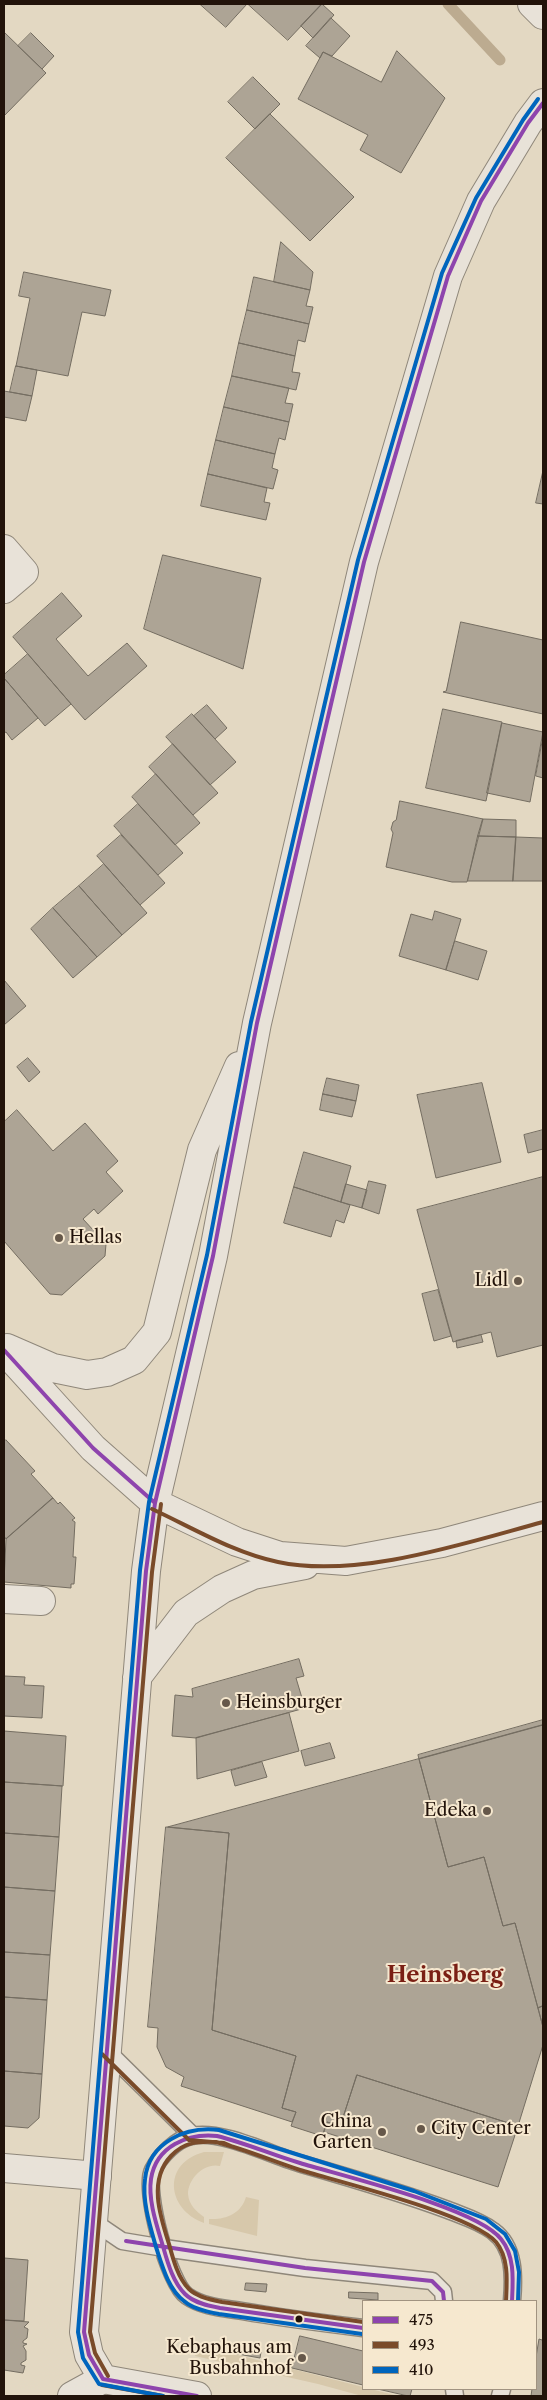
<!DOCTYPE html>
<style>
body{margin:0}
#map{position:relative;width:547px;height:2400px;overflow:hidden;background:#e3d8c2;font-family:"Libre Caslon Text",serif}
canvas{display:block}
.frame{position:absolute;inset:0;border:5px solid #22130a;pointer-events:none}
.legend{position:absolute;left:362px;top:2300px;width:175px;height:90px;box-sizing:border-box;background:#f6e8cf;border:1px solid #a19380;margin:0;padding:6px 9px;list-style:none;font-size:15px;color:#22130a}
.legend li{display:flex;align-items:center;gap:10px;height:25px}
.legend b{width:25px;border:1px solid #a19380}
</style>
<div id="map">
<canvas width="547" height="2400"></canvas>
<div class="frame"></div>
<ul class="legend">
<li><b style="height:6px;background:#8e44ad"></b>475</li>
<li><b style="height:6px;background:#7a4b2a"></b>493</li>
<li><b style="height:6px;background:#0065bd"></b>410</li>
</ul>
</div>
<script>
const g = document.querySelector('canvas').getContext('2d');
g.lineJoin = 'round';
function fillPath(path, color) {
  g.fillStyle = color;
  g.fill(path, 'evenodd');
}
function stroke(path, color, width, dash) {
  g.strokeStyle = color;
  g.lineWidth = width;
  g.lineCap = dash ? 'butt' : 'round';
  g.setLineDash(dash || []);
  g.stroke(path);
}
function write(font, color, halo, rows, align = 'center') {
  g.font = font + ' "Libre Caslon Text",serif';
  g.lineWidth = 4;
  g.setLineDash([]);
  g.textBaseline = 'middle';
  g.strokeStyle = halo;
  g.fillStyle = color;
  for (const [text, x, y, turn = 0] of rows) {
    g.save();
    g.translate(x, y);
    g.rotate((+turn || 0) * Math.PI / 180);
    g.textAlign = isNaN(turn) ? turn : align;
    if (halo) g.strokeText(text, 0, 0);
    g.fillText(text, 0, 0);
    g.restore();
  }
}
fillPath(new Path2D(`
 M204,2152H224L220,2166C205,2162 188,2178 188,2194C189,2205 196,2211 204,2217V2223C166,2209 162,2163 204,2152Z
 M246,2197L259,2200L257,2236L209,2224V2219C225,2220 241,2214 246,2197Z
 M199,2345L398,2396H362L318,2384L195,2356Z`), '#d7c8ab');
stroke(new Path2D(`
 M448,4L500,60`), '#bcab90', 11);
const building = new Path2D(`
 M200,4H247L226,27Z
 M248,4H322L288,40Z
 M322,4L334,15L313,38L301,26Z
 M331,18L350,36L332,56L323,52L320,58L306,46Z
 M4,32L46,73L4,116Z
 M31,33L54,56L42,69L18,46Z
 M397,51L445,98L401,173L360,150L368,135L298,99L323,52L381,82Z
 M253,77L280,104L255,129L228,102Z
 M270,114L354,197L310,241L226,158Z
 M281,242L313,272L310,290L274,282Z
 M24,272L111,290L105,316L82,312L68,376L16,366L30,298L19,296Z
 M254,277L310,290L306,306L313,307L309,324L247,310Z
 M247,310L309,324L305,342L298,340L295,356L239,343Z
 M239,343L295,356L292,372L300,373L296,390L232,376Z
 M16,366L37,370L32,396L10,392Z
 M232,376L289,388L285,403L293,404L289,422L224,407Z
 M4,391L32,396L26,421L4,417Z
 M224,407L289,422L285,440L279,438L275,454L216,440Z
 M216,440L275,454L272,468L278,470L273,489L208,474Z
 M543,471V504L536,503Z
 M208,474L267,488L264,502L270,503L266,520L201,506Z
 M163,555L261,578L243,669L144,629Z
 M62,593L82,616L56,639L88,676L127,643L147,666L85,720L13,637Z
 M461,622L543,640V714L443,692L446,691Z
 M28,654L71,704L45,726L4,678V675Z
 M4,678L38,718L12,740L6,732L4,733Z
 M207,705L227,728L215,739L194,716Z
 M443,709L502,722L486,801L426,788Z
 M192,714L236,762L210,785L166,737Z
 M502,723L543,732L530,802L487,793Z
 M543,737V778L536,776Z
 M173,744L218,793L193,815L149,767Z
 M156,774L200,823L175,845L132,797Z
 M400,801L483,819L467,882H452L386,867L393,833L391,829L393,822L396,820Z
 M138,804L183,853L158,875L114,826Z
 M483,819L516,820V837L478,836Z
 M121,835L165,883L140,905L97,856Z
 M478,836L516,837L513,881H468Z
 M516,837L543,838V881H513Z
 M104,864L147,913L122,935L79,886Z
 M79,886L122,935L97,957L53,908Z
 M53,908L97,957L73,978L31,929Z
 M435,911L461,919L446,970L399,956L411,914L432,920Z
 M455,941L487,951L478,980L446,970Z
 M4,980L26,1006L4,1025Z
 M28,1058L40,1072L29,1082L17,1067Z
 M327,1078L359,1085L356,1101L323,1094Z
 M482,1083L501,1162L436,1178L417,1095Z
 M323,1094L356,1101L352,1117L320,1110Z
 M17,1110L53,1151L85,1123L118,1161L106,1172L123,1191L98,1214L94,1209L83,1219L106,1244L105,1256L62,1295L50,1294L4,1241V1122Z
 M543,1130V1149L528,1153L524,1135Z
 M304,1152L351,1166L341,1202L294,1187Z
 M543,1177V1345L497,1357L491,1332L453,1342L417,1210Z
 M369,1181L386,1185L379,1214L362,1208Z
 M346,1184L367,1190L362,1208L341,1202Z
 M294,1187L350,1205L344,1223L336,1220L331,1237L284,1223Z
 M438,1290L451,1336L434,1341L422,1294Z
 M481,1335L483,1342L457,1348L456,1341Z
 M6,1440L35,1471L31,1474L53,1498L6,1539L4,1536V1442Z
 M53,1498L58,1504L60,1502L75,1518L72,1520L75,1522L73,1557H76L74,1584H71V1588L4,1582L6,1539Z
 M299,1659L304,1676L296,1678L305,1708L196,1738L172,1736L175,1695L193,1697L192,1689Z
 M4,1676L25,1677L24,1685L44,1686L42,1718L4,1716Z
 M289,1713L299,1751L197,1779L196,1738Z
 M543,1720V1725L419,1759L418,1755Z
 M543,1725V2006L538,2008L515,1923L503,1926L484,1857L448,1867L419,1759Z
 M4,1731L66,1736L63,1786L4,1782Z
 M330,1743L335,1758L305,1766L301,1751Z
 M419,1759L448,1867L484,1857L503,1926L515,1923L543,2027V2045L518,2126L357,2075L340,2126L327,2122L322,2136L291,2126L296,2112L282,2108L296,2056L212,2030L229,1833L168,1827Z
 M262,1762L267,1777L235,1786L231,1771Z
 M4,1782L62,1786L59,1837L4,1833Z
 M166,1827L229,1833L212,2030L296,2056L282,2108L296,2112L292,2122L181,2086L184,2077L166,2067L157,2047L158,2028L148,2027Z
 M4,1833L59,1837L55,1891L4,1887Z
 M4,1887L55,1891L50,1955L4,1952Z
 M4,1952L50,1955L47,2000L4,1997Z
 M4,1997L47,2000L42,2074L4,2071Z
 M543,2006V2027L538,2008Z
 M4,2071L42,2074L39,2118L28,2128L4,2126Z
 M357,2075L518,2126L498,2187L324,2132L327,2122L340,2126Z
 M4,2258L28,2260L24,2321L4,2320Z
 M246,2283L267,2284L266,2292L245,2290Z
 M349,2292L378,2293V2300L349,2298Z
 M4,2320L29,2322L24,2327L28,2329L27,2338L23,2341V2343L27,2344L23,2346L26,2351V2360L21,2363V2365L25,2366L23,2373L4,2370Z
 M543,2333V2396H531L532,2389H536V2357L539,2339L542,2340Z
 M300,2336L363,2351V2385L292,2368Z
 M233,2347L261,2352L260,2358L232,2353Z
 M378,2389H412L410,2396Z`);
fillPath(building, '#ada495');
stroke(building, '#746d61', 1);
const service = new Path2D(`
 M106,2050L192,2135
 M94,2222L122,2241L164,2248L305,2268L432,2281L443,2292L444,2301
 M363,2328C322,2323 282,2318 242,2311C223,2308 203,2307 187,2296C169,2284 143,2190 153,2170C160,2156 176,2139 192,2136C221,2129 273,2156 302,2164C351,2178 400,2192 448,2210C463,2216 480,2221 493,2231C515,2247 514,2277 512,2301
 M454,2389L455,2396
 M500,2396L502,2389`);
const minor = new Path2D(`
 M532,4L543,15
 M4,549L24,572L4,589
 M4,1599L41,1601
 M4,2168L97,2176
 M72,2396L103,2379`);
const tertiary = new Path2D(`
 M7,1348L53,1368L87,1375L107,1372L134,1360L157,1332L202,1150L239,1066
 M4,1350L93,1448L155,1503L237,1542L280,1556L346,1561L442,1543L543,1516
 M137,1677L186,1613L222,1589L253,1575L305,1565
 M197,2396L103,2379L89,2355L84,2332L146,1571L155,1503L213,1256L257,1023L364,562L448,276L481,201L528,123L543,103`);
stroke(service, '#8f877a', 19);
stroke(minor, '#8f877a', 30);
stroke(tertiary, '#8f877a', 30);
stroke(service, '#e8e2d8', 16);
stroke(minor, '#e8e2d8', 28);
stroke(tertiary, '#e8e2d8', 28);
stroke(new Path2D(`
 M4,1350L93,1448L155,1503
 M126,2241L305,2268L432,2281L443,2292L444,2301
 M363,2328L220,2308C209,2306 194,2303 185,2294C172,2281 167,2260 162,2243C156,2223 148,2199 151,2179C156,2146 188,2133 217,2136C246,2143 272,2155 300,2163C342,2176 477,2208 501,2239C515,2256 513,2280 512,2301
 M103,2379L89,2355L84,2332L146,1571L155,1503L213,1256L257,1023L364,562L448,276L481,201L528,123L543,103
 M103,2379L197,2396`), '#8e44ad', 4);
stroke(new Path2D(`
 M152,1509C193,1528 234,1553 278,1562C358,1579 465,1543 543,1522
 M102,2054L189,2140L224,2143L231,2146
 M363,2322L222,2302C211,2300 197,2297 189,2289C178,2278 173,2259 169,2244C160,2216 148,2180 171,2156C184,2142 198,2141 216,2142C245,2149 272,2161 300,2170C340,2182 471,2214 496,2242C509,2258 507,2281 506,2301
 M108,2376L95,2353L90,2332L152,1572L161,1504
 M102,2385L163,2396`), '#7a4b2a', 4);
stroke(new Path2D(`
 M362,2334L219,2314C207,2312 193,2309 184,2301C168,2289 162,2265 156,2247C150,2226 142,2201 145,2179C149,2142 186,2126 219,2130L414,2191L486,2219L505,2234L515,2251L519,2272L518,2301
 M163,2396L99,2384L83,2358L78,2332L140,1570L149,1502L207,1255L251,1022L358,560L442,273L476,198L523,120L538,99`), '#0065bd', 4);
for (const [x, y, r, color] of [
 [59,1238,5,"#66584a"],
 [518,1281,5,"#66584a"],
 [226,1703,5,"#66584a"],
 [487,1811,5,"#66584a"],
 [421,2129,5,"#66584a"],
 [382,2132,5,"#66584a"],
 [299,2319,4.5,"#22130a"],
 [302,2358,5,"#66584a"]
]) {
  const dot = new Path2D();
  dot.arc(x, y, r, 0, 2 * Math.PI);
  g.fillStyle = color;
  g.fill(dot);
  stroke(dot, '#f6e8cf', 2);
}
write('18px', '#22130a', '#f6e8cf', [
 ["Hellas",69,1238,"left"],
 ["Lidl",508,1281],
 ["Heinsburger",236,1703,"left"],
 ["Edeka",477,1811],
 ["China",372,2122],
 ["Garten",372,2143],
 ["City Center",431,2129,"left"],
 ["Kebaphaus am",292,2348],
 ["Busbahnhof",292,2369]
], 'right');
write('bold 22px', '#7a1f14', '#f6e8cf', [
 ["Heinsberg",445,1976]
]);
</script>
